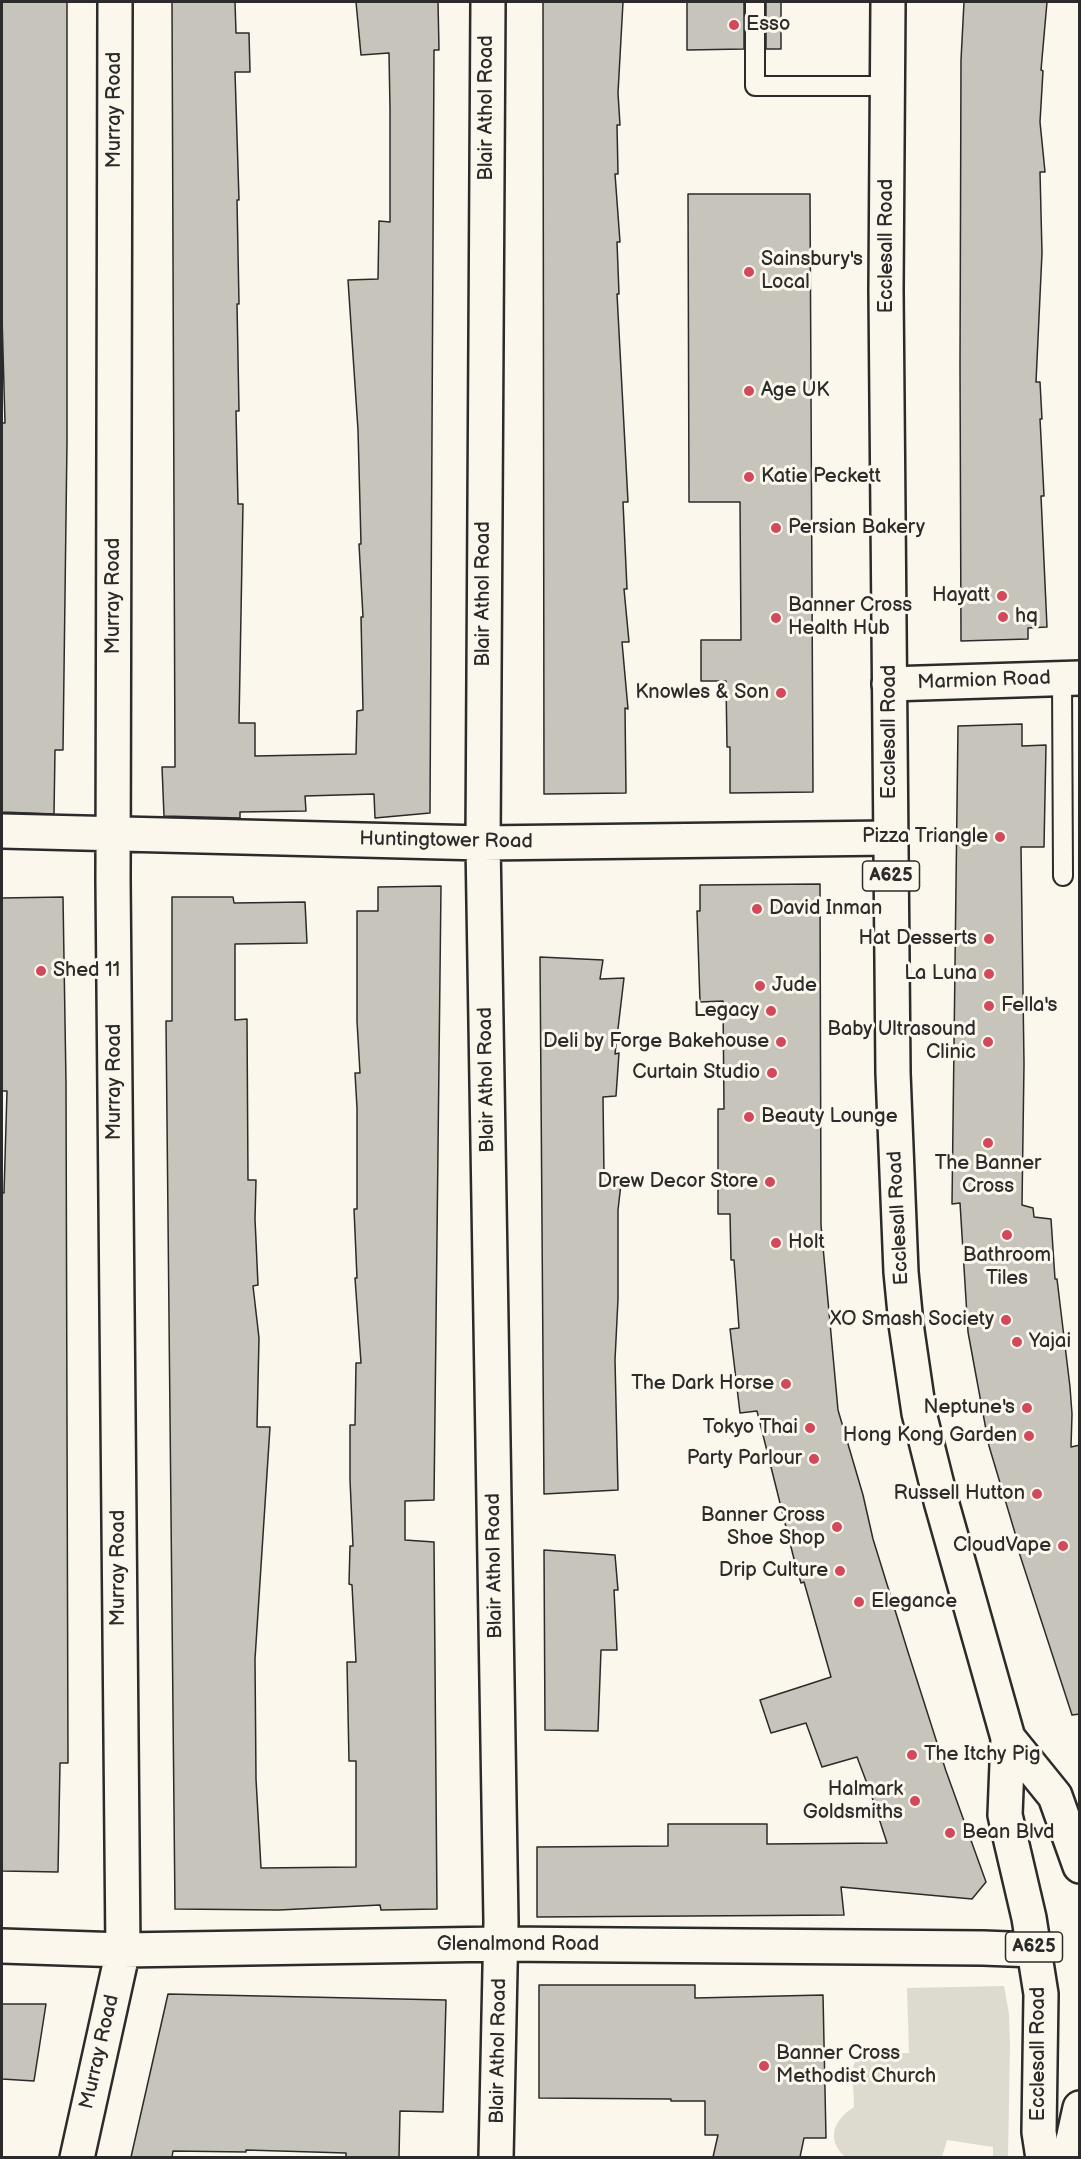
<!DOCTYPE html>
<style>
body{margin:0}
#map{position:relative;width:1081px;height:2159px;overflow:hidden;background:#fbf7ec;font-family:"Balsamiq Sans",sans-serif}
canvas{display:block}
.frame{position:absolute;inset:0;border:3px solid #2b2b2b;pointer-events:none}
</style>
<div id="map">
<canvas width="1081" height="2159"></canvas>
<div class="frame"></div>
</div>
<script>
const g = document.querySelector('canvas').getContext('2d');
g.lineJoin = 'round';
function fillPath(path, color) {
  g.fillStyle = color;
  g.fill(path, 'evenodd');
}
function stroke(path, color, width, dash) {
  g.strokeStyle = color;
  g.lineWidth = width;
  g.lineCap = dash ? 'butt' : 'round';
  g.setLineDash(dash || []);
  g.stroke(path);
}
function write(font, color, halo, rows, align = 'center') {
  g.font = font + ' "Balsamiq Sans",sans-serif';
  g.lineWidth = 6;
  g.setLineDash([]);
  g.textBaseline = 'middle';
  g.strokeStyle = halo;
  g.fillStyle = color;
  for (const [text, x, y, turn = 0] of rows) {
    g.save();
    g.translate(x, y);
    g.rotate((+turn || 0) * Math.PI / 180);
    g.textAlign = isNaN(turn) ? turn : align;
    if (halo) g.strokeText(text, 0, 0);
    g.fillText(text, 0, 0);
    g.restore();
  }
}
fillPath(new Path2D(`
 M1004,1986L1009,2014L1010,2045L1008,2157H993V2147L947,2140L942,2157L844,2156C826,2138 834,2120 854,2107C854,2094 852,2081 853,2068C856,2049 895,2054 909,2053L907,1988Z`), '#dddad0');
const building = new Path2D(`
 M2,2H67V441L63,750H55L54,814L2,812V423H5L2,316Z
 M172,2H235L236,33H249L250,72H235L239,200H237L239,304H237L239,411H236L238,504H243L239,723H255V756L356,754L357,711L363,710L361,617H363L359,544H361L358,430L348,280L378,279L379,221L390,222V109L389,53L361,55L356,2H438L439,50H434L430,813L375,818L374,794L305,796L306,811L240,812V818L164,816L162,767H175Z
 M543,2H623L618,93L620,125H617L618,174H615L620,242H617L619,294H617L628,502H623L627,589H624L629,642H622L628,709L625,708L626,793L544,794Z
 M687,2H744V49L687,50Z
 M766,2H781V49H766Z
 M964,2H1047L1041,70L1043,71L1040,122L1045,172H1040L1042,253L1036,382H1040L1042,419H1040L1044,496H1041L1047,627L1028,628V639L961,641L960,365L961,60Z
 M688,194H810L813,792L730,793V747H727L726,681H701V640H741L740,502H689Z
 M1022,724V746L1046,745L1044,847H1021L1024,1064L1022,1205L1033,1208L1034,1217L1051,1219L1055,1279H1057L1070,1387L1072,1414L1071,1447L1080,1445V1714L1072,1715L1016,1543H1018L989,1446L968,1332L960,1203L952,1204L958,726Z
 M820,884L821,1225L838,1410L863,1495L873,1539L908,1652L946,1771L986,1882L972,1899L841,1887L844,1915L537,1917V1847L668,1846V1824H767V1844L887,1843L871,1794L857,1757L822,1767L806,1723L771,1733L760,1700L831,1677L804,1582L801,1583L795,1563L757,1411L740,1413L730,1329L739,1328L734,1260H731L730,1214H718V1109H724L723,1001L700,1002L697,911H700V885Z
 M441,886L434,1500L405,1501V1540L434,1542L437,1909L381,1910L380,1905L279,1910L175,1909L166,1021H172V897H233L234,903L305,902L307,943L235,944V1020L247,1019L248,1180H256L255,1219L258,1285L253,1286L259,1338L257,1427H270L255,1659L256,1779L261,1868L356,1867V1761H349L347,1662H356L352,1585L349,1584L350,1546H353L350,1480V1425H355L356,1363H361L355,1278H357L354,1209H357V1108L355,1073H360L357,1021V911H378V887Z
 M63,897L66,1083L68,1763H60L58,1872L2,1871V1192L4,1193L7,1091H2V898Z
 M540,957L603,960L600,979L624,978L615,1054L619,1053L616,1096L603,1097L604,1176L622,1175L618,1210V1299L615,1360L618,1490L544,1494Z
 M544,1550L615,1555L618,1590H614L617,1650H601L598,1731L545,1730Z
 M539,1985H695V1998L823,1995L826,2138H804L800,2157H713L718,2135H705V2101H671V2099L539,2098Z
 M168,1994L446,2000L443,2112L400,2111L399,2157H346V2153L246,2150V2152L173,2151L172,2157H131Z
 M2,2004H46L34,2081L2,2079Z`);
fillPath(building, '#c7c4bc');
stroke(building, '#2b2b2b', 1.5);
const service = new Path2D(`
 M755,2V86H887
 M1062,679L1063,876`);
const minor = new Path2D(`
 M488,2L483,843L501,1922L496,2158
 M889,684L1080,678
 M2,831L483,843L890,838
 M2,1946L123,1950L500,1944L983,1948L1035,1950
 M77,2158L123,1950L113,880L115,2`);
const tertiary = new Path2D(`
 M1069,2158L1080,2108`);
const primary = new Path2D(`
 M888,2L886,290L893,1073L901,1272L906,1324L919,1413L941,1501L1008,1738L1005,1815L1029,1918L1041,1994L1039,2132L1043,2158
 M1008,1738L1055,1796L1080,1866`);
stroke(service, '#2b2b2b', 22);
stroke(minor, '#2b2b2b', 38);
stroke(tertiary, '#2b2b2b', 38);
stroke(primary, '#2b2b2b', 38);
stroke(service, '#fbf7ec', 18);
stroke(minor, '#fbf7ec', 33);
stroke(tertiary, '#fbf7ec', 33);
stroke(primary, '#fbf7ec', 33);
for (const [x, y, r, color] of [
 [734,25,6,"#d1495b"],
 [749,272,6,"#d1495b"],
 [749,391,6,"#d1495b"],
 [749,477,6,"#d1495b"],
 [776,528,6,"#d1495b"],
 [1002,596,6,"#d1495b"],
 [1003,617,6,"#d1495b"],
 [776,618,6,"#d1495b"],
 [781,693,6,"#d1495b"],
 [1000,837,6,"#d1495b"],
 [757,909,6,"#d1495b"],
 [989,939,6,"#d1495b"],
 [41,971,6,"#d1495b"],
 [989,974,6,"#d1495b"],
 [760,986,6,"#d1495b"],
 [989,1006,6,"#d1495b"],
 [771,1011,6,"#d1495b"],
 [781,1042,6,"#d1495b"],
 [988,1042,6,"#d1495b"],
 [772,1073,6,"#d1495b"],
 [749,1117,6,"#d1495b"],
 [988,1143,6,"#d1495b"],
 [770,1182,6,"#d1495b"],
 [1007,1235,6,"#d1495b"],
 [776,1243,6,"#d1495b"],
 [1006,1320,6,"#d1495b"],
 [1017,1342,6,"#d1495b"],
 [786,1384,6,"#d1495b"],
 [1027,1408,6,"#d1495b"],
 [810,1428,6,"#d1495b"],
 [1029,1436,6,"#d1495b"],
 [814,1459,6,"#d1495b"],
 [1037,1494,6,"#d1495b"],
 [837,1527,6,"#d1495b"],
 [1063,1546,6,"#d1495b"],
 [840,1571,6,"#d1495b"],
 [859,1602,6,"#d1495b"],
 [912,1755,6,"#d1495b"],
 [915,1801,6,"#d1495b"],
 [950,1833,6,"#d1495b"],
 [764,2066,6,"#d1495b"]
]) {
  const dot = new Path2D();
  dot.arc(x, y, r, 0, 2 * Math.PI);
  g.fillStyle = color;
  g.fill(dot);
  stroke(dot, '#fbf7ec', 2);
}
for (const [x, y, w] of [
 [891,876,57],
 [1034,1947,57]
]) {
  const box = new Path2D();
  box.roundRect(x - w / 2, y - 15, w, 30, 4.5);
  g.fillStyle = '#fbf7ec';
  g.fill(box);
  stroke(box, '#2b2b2b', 1.5);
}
write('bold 18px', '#2b2b2b', null, [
 ["A625",891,876],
 ["A625",1034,1947]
]);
write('20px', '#2b2b2b', '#fbf7ec', [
 ["Esso",746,25,"left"],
 ["Sainsbury's",761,260,"left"],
 ["Local",761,283,"left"],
 ["Age UK",761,391,"left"],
 ["Katie Peckett",761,477,"left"],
 ["Persian Bakery",788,528,"left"],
 ["Hayatt",990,596],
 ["Banner Cross",788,606,"left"],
 ["Health Hub",788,629,"left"],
 ["hq",1015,617,"left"],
 ["Knowles & Son",769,693],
 ["Pizza Triangle",988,837],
 ["David Inman",769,909,"left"],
 ["Hat Desserts",977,939],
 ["Shed 11",53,971,"left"],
 ["La Luna",977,974],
 ["Jude",772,986,"left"],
 ["Fella's",1001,1006,"left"],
 ["Legacy",759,1011],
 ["Baby Ultrasound",976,1030],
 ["Clinic",976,1053],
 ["Deli by Forge Bakehouse",769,1042],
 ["Curtain Studio",760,1073],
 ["Beauty Lounge",761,1117,"left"],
 ["The Banner",988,1164,"center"],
 ["Cross",988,1187,"center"],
 ["Drew Decor Store",758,1182],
 ["Holt",788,1243,"left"],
 ["Bathroom",1007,1256,"center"],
 ["Tiles",1007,1279,"center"],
 ["XO Smash Society",994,1320],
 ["Yajai",1029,1342,"left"],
 ["The Dark Horse",774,1384],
 ["Neptune's",1015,1408],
 ["Tokyo Thai",798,1428],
 ["Hong Kong Garden",1017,1436],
 ["Party Parlour",802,1459],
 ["Russell Hutton",1025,1494],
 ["Banner Cross",825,1516],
 ["Shoe Shop",825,1539],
 ["CloudVape",1051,1546],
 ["Drip Culture",828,1571],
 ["Elegance",871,1602,"left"],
 ["The Itchy Pig",924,1755,"left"],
 ["Halmark",903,1790],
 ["Goldsmiths",903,1813],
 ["Bean Blvd",962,1833,"left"],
 ["Banner Cross",776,2054,"left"],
 ["Methodist Church",776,2077,"left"]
], 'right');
write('20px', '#2b2b2b', '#fbf7ec', [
 ["Blair Athol Road",487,108,-90],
 ["Murray Road",115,110,-90],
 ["Ecclesall Road",887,246,-90],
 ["Blair Athol Road",484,594,-90],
 ["Murray Road",114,596,-90],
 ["Marmion Road",984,681,-2],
 ["Ecclesall Road",890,732,-90],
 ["Huntingtower Road",446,841,1],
 ["Blair Athol Road",487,1080,-91],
 ["Murray Road",115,1082,-90],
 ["Ecclesall Road",899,1218,-93],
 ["Blair Athol Road",495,1566,-91],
 ["Murray Road",119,1568,-90],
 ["Glenalmond Road",518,1945],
 ["Blair Athol Road",499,2051,-89],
 ["Murray Road",100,2052,-77],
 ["Ecclesall Road",1039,2054,-90]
]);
</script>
